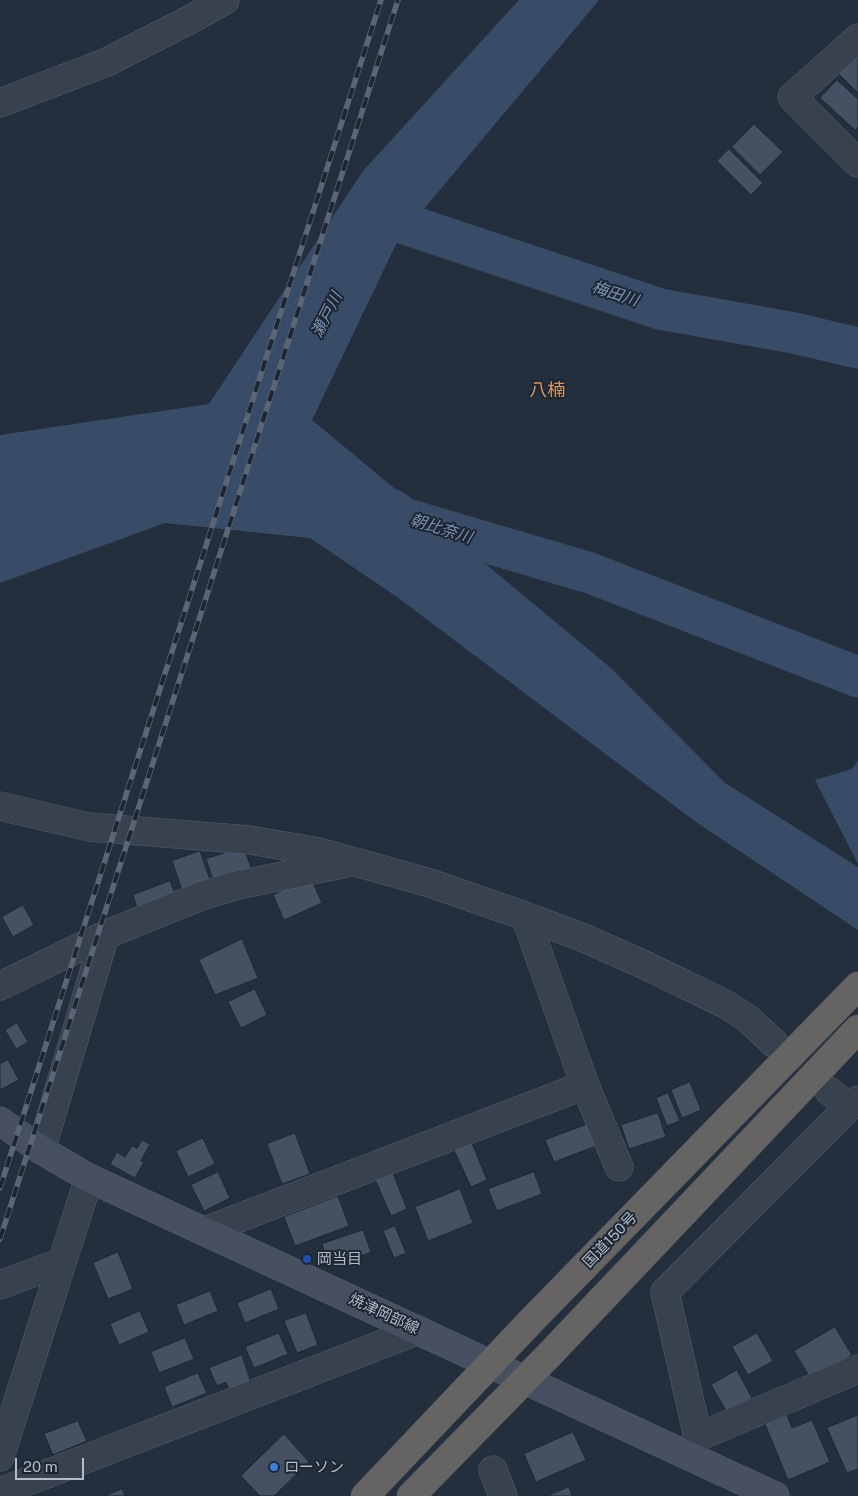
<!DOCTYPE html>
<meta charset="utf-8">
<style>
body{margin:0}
#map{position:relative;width:858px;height:1496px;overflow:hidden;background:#242f3e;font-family:"Public Sans",sans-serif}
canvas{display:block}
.scale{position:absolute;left:15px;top:1458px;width:69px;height:22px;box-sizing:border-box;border:2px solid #b4bcc9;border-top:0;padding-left:6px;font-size:15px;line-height:18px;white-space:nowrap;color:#b4bcc9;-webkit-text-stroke:4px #1d2633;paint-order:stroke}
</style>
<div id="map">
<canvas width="858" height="1496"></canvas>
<div class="scale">20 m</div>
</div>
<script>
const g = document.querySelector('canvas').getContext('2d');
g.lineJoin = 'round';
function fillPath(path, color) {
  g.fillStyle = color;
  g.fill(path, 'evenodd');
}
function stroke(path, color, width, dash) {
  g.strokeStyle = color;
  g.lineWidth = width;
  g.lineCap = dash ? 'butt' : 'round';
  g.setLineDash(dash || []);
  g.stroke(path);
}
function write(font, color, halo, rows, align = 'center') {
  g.font = font + ' "Public Sans","Noto Sans JP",sans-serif';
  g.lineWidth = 4;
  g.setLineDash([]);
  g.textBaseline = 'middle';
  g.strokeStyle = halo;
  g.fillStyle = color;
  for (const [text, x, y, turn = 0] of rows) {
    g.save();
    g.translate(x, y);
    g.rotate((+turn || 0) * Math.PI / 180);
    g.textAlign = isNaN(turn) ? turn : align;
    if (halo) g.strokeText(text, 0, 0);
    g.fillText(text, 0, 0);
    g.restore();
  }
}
fillPath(new Path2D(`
 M519,0H599L398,240L312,420L611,668L725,783L858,867V930L696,822L397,597L310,538L165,523L0,583V435L209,404L363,171Z
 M858,760V864L815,780L852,769Z`), '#394c67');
stroke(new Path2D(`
 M378,215L660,309L794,333L858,348
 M393,510L403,518L590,573L858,677`), '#394c67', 41);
const building = new Path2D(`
 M858,54V93L839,74Z
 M837,80L858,99V127L855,130L820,98Z
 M754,124L783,152L760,175L732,147Z
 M729,149L763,183L751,195L717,161Z
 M244,847L253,874L215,886L206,859Z
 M200,851L211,883L183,893L172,861Z
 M311,878L322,903L284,920L273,895Z
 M170,881L176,897L138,911L133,895Z
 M23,905L34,925L13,937L2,917Z
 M242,939L258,978L215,995L199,960Z
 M255,989L267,1015L241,1028L228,1002Z
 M17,1023L28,1042L16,1049L5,1030Z
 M8,1060L19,1080L0,1090V1064Z
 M690,1082L701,1110L682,1118L671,1090Z
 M668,1093L680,1121L667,1126L656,1098Z
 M658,1113L666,1137L629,1149L621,1125Z
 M591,1123L599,1145L554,1162L545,1140Z
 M295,1133L310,1174L282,1184L267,1144Z
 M203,1138L215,1164L188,1177L176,1151Z
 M142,1140L150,1144L141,1161L144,1162L135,1178L110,1164L117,1152L125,1157L132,1146L137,1148Z
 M472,1143L487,1180L471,1187L453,1148Z
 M218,1172L230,1198L204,1211L191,1185Z
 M534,1172L542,1194L497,1211L488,1189Z
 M393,1173L407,1209L391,1216L374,1177Z
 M460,1189L473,1223L428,1241L415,1207Z
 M338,1196L349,1226L295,1246L284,1217Z
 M395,1226L406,1253L394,1258L383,1231Z
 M363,1230L371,1252L330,1267L322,1244Z
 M118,1252L133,1289L108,1299L93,1263Z
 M271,1289L279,1309L245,1323L237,1303Z
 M210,1291L218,1311L184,1325L176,1305Z
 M140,1311L149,1332L119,1345L110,1324Z
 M306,1313L318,1345L297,1353L284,1321Z
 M835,1327L852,1355L811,1379L794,1351Z
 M279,1333L288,1354L254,1368L245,1347Z
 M757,1333L773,1361L748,1375L732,1347Z
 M185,1338L194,1359L159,1373L151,1352Z
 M242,1355L251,1383L230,1392L226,1382L217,1386L209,1368Z
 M737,1370L752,1398L727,1412L711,1385Z
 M198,1373L207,1393L172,1407L164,1387Z
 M787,1415L792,1428L812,1420L830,1462L788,1480L765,1424Z
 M858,1415V1469L847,1473L827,1428Z
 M78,1421L87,1441L53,1455L44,1434Z
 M573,1432L586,1460L536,1482L524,1454Z
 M284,1434L309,1462L274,1496H260L241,1476Z
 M569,1487L572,1496H547Z
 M122,1489L125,1496H105Z`);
fillPath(building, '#455162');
stroke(building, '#1f2835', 1);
const minor = new Path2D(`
 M858,38L792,97L858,163
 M0,103L107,62L193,18L225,0
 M0,806L89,827L250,840L319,852L430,883L525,916L584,938L649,967L727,1005L748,1019L774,1043
 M525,916L585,1085L619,1167
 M105,935L201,896L238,885L347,863
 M0,986L105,935L41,1150
 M829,1091L849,1107L858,1100
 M205,1231L585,1085
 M0,1285L62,1262
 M698,1437L665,1292L849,1107
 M691,1453L698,1437L858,1369
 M0,1457L89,1178
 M493,1470L503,1496
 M0,1492L419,1330`);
const secondary = new Path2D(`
 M0,1121L41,1150L89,1178L775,1496`);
const trunk = new Path2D(`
 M365,1496L533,1319L858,986
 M411,1496L550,1354L858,1029`);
stroke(minor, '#565f6c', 29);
stroke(secondary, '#565f6c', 29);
stroke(trunk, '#434c59', 29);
stroke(minor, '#38414e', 28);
stroke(secondary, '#465061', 28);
stroke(trunk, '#656462', 28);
const rail = new Path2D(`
 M0,1188L381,0
 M0,1239L398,0`);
stroke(rail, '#5a6575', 5.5);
stroke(rail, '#1d2633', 4, [11]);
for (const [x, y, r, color] of [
 [307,1259,5,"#1a4fb4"],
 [274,1467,5,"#3f7fe0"]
]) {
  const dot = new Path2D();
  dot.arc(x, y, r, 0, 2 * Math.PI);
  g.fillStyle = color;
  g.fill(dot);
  stroke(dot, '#1d2633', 2);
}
write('15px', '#b4bcc9', '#1d2633', [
 ["国道150号",610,1240,-46],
 ["焼津岡部線",384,1314,25]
]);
write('15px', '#b4bcc9', '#1d2633', [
 ["岡当目",317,1259],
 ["ローソン",284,1467]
], 'left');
write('italic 16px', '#7c92b1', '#1d2633', [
 ["梅田川",615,294,18],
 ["瀬戸川",327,315,-63],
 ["朝比奈川",441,529,17]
]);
write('18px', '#d59563', '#1d2633', [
 ["八楠",547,390]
]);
</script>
